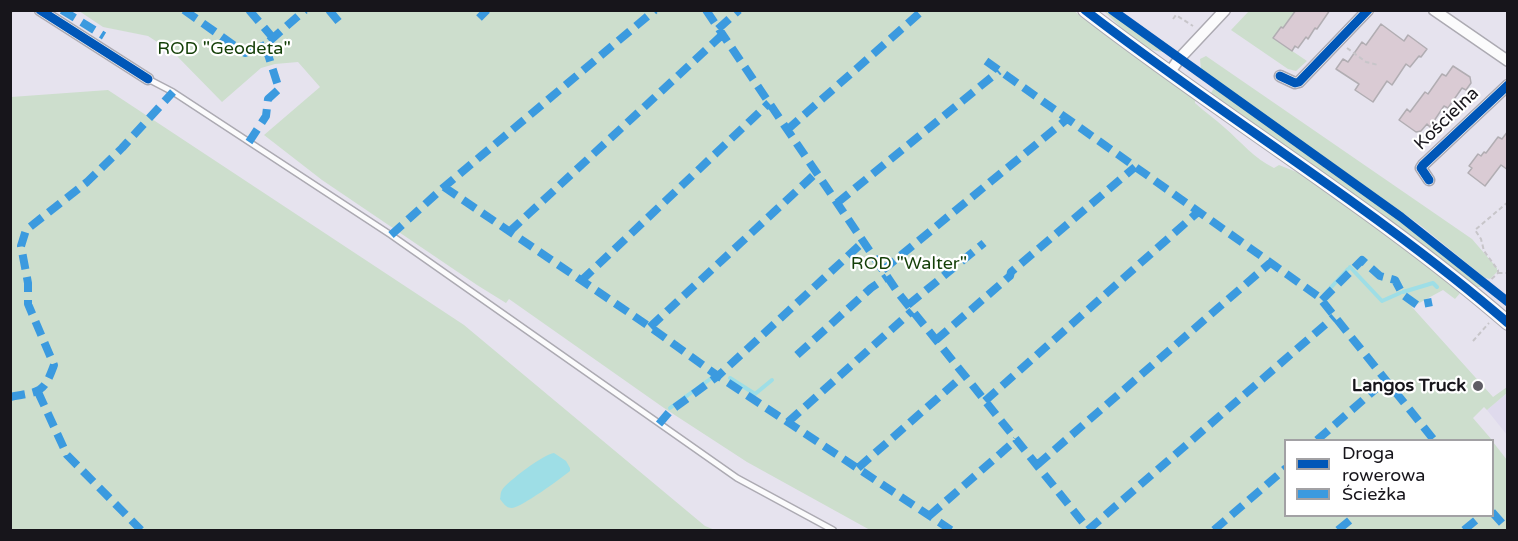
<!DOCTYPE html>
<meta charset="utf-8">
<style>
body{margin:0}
#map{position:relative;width:1518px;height:541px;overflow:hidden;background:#e6e3ee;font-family:"Varela Round",sans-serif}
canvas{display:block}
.frame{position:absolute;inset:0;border:12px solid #17151b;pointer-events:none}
.legend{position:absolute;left:1284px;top:439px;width:210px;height:78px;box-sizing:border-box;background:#fff;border:2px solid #a2a1a4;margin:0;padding:8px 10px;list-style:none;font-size:18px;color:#17151b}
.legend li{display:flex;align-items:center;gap:12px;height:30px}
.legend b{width:30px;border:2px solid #a2a1a4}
</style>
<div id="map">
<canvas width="1518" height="541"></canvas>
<div class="frame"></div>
<ul class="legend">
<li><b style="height:8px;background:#0057b8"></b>Droga rowerowa</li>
<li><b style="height:8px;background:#3b9adf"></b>Ścieżka</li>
</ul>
</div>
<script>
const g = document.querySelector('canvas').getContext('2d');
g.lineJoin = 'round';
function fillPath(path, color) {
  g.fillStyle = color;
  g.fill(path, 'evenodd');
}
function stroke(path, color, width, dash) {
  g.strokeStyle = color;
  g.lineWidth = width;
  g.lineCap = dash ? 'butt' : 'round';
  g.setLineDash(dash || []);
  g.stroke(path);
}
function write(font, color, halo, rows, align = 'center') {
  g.font = font + ' "Varela Round",sans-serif';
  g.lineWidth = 4.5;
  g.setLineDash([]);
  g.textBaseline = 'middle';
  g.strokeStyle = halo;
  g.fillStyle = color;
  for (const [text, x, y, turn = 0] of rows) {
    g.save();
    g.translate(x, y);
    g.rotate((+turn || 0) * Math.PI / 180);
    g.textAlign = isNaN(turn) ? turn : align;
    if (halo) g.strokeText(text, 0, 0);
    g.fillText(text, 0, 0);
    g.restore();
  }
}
fillPath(new Path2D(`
 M1507,393V435L1487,410Z`), '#dfdaed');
fillPath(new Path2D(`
 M79,11H1074L1195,98V103C1205,112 1215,119 1225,128C1242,143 1254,158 1274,168L1279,165L1299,173L1358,214L1461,292L1455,299L1443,290L1412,307L1493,397L1507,387V393L1487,410L1484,407L1473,418L1492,440H1286V516H1492L1493,442L1507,460V530H870L747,462L664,408L509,299L506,303L477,285L322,180L264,135L320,87L298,62L275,64L261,68L222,102L174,53L148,36L103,27Z
 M1107,11L1164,52C1140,51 1121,27 1105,12Z
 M1249,11H1299L1283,28L1281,27L1273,38L1307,61L1296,71L1288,69L1231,30Z
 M1206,56L1472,239L1497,268V272L1490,279L1485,278L1420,225L1205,73L1201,69L1200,59Z
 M1214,88L1404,223L1486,287H1475L1413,237L1211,93Z
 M108,90L464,325L705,526L715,530H11V97Z`), '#cddecd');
fillPath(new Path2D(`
 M554,453L566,461L570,468V471C560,479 522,507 512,508C506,508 503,503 500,499C501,495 500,494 502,490C508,481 544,454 554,453Z`), '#9edee6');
stroke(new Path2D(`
 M1350,267L1382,301L1400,293
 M1403,292L1433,283L1437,287
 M1324,295L1348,269
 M730,378L755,394L772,380
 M670,408L713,377`), '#9edee6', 4);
const building = new Path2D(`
 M1296,10H1330L1317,29L1315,28L1308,39L1306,37L1298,48L1295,46L1292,51L1273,38L1281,27L1283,28Z
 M1381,24L1404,41L1408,35L1427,49L1421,57L1419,56L1410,67L1406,64L1392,85L1387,81L1373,102L1355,90L1359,84L1336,69L1343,59L1348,62L1362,42L1366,45Z
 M1453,66L1470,77L1471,83L1466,90L1462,88L1448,108L1444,106L1430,127L1427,124L1421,131L1416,132L1399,120L1407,109L1410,112L1425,92L1428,94L1442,74L1446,76Z
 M1508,131V170L1501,165L1485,186L1468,173L1472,168L1469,166L1478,154L1481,156L1484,152L1486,153L1498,137L1502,139Z`);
fillPath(building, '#dacbd4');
stroke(building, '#b1adb2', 1.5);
const service = new Path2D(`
 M148,79L173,92L391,235L737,478L833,530`);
const minor = new Path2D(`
 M40,10L148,79
 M1434,10L1508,61
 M1170,72L1179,59L1225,10
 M1280,76L1295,83L1299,82L1368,10
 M1429,180L1421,168L1423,165L1508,85`);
const tertiary = new Path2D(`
 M1085,10C1224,118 1375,208 1508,323`);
stroke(service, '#acaab2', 8);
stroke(minor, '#acaab2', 13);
stroke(tertiary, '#acaab2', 16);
stroke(new Path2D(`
 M10,14L13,10
 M1173,19L1176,15L1193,26
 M1347,48L1366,62L1378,65
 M1498,273H1508
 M1486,284L1498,273V270L1484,251L1481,239L1475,230L1508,202
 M1473,341L1489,323`), '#c7c5c9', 2, [4.5, 3]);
stroke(service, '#fbfbfc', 5);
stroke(minor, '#fbfbfc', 10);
stroke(tertiary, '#fbfbfc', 14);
stroke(new Path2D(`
 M62,10L104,36
 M184,10L245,53L265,45
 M249,10L273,38
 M329,10L343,27
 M706,10L899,294L1089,530
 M479,18L487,10
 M718,29L739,10
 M986,61L1319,297L1434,440
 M787,130L923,10
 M249,142L266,116L268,99L279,89L265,45L305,10
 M444,187L650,327L718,376L951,530
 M837,203L999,71
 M509,232L722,35
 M391,235L444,187L655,10
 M883,270L1067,119
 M581,281L769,103
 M1322,300L1362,260L1380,276L1395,280L1403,295L1417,305L1432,302
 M908,305L984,243
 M650,327L816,173
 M936,340L1010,276L1011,272L1135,167
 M797,355L871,288L887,277
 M38,392L67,455L141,530
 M10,397C40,391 43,395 54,365L28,304V283L21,246L26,230L87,182L122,148L173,92
 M985,401L1198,212
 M788,422L912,311
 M659,424L670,411L718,376L863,242
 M1317,440L1385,381
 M1037,465L1270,263
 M858,468L964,375
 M1492,512L1508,530
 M929,516L1016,440
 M1088,530L1334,317
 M1214,530L1286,468
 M1338,530L1355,516
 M1464,530L1481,516`), '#3b9adf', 8, [15, 8]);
stroke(new Path2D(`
 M40,10L148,79
 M1085,10C1224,118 1375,208 1508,323
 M1112,10L1401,217L1508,302
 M1280,76L1295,83L1299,82L1368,10
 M1429,180L1421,168L1423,165L1508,85`), '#0057b8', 9);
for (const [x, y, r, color] of [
 [1478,386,6,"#5f5d65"]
]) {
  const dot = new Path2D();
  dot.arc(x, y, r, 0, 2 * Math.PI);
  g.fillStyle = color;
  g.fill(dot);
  stroke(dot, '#fff', 2);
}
write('18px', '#143f08', '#fff', [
 ["ROD \"Geodeta\"",224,49],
 ["ROD \"Walter\"",909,264]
]);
write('18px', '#17151b', '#fff', [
 ["Kościelna",1447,119,-44]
]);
write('bold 18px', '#17151b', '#fff', [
 ["Langos Truck",1466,386]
], 'right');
</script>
